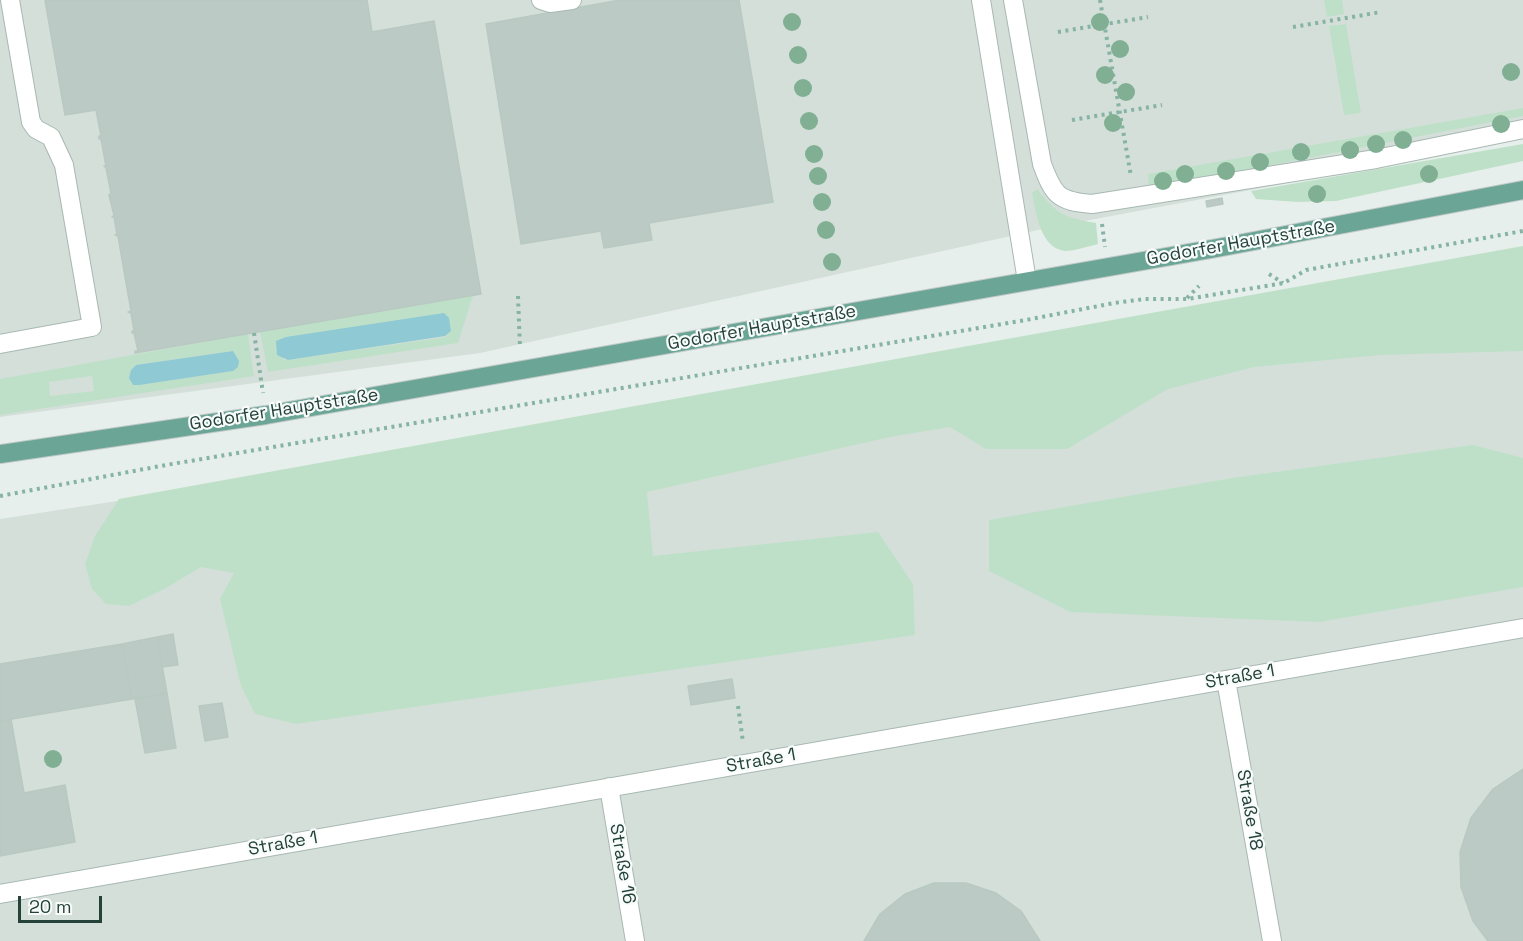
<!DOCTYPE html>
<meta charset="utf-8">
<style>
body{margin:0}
#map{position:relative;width:1523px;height:941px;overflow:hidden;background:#e6efeb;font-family:"Space Grotesk",sans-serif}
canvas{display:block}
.scale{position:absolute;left:18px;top:896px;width:84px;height:27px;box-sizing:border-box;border:3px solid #24423a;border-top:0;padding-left:8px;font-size:18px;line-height:21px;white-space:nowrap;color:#24423a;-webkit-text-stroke:4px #f7fbf9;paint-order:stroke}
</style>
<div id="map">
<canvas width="1523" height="941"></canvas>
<div class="scale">20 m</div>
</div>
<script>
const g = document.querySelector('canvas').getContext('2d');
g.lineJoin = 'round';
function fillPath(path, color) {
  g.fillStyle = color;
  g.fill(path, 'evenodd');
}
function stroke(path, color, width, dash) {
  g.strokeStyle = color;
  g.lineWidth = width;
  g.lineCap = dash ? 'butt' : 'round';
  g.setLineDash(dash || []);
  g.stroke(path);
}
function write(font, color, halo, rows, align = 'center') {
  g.font = font + ' "Space Grotesk",sans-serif';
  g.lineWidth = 4.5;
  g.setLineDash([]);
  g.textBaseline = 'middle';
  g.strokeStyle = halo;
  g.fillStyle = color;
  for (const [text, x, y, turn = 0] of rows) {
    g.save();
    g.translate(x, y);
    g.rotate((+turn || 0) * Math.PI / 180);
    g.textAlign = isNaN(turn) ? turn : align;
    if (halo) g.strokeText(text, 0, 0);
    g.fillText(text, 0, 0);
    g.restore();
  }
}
fillPath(new Path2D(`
 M0,0H1523V139L1047,228L480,353L0,417Z
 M1523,285V941H0V519Z`), '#d4dfda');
fillPath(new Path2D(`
 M1324,0H1342L1344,14L1327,17Z
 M1346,24L1361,113L1344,115L1329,26Z
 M1523,108V116L1149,189L1148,174Z
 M1523,144V161L1336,201L1297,202L1256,199L1251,191Z
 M1037,189C1058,215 1063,217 1096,223L1098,244C1089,246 1075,251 1065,251C1040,248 1036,213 1032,193Z
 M1523,246V351L1381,355L1254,367L1168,389L1067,449H986L950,427L890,437L647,492L653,556L878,532L913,584L915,635L296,724L255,714L241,686L220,599L234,573L201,567L166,588L129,606L106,604L92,589L85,564L95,536L119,499Z
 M473,295L458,343L268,372L260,332ZM449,318L451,331L445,337L288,360L282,359Z
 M248,334L254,376L0,415V379ZM233,351V371L133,385L131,370L136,365ZM92,376L94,391L50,396L49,382Z
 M1473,445L1523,458V587L1319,622L1070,612L989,571V520L1232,478Z`), '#bfe0c8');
fillPath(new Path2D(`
 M444,313L449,318L451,331L445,336L288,360L277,355L276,341L286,337Z
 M233,351L239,361L238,367L233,371L139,385H133L129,378L131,370L136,365Z`), '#8ec9d4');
const building = new Path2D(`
 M45,0H367L372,32L434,21L481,294L135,353V351H138L134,333H132V331H134L131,313L128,312L131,311L118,236L115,235L117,234L114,217H112L114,215L109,195L111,193L106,168L104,166H106L101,139H99V136H101L96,110L65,115Z
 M620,0H739L773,202L649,223L652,240L604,248L601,231L521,244L486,24Z
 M1222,198L1223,204L1207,207L1206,201Z
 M173,634L178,665L162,667L157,637Z
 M157,637L167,693L132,699L122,644Z
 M122,644L132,699L0,721V664Z
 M732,679L735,698L691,705L688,686Z
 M167,693L176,748L145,753L135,699Z
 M222,703L228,737L205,741L199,706Z
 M11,719L24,793L65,785L75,842L0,856V721Z
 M1523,769V941H1488L1473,921L1461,887L1460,852L1471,818L1493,789Z
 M934,883H966L996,893L1021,911L1040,941H864L880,914L905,894Z`);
fillPath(building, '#bbcac4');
stroke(building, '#b8c9c2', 1.5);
const minor = new Path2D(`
 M541,0L550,3L572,0
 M981,0L1027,281
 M1013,0L1042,164C1054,196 1058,201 1092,204L1376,159L1523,129
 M0,344L92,327L64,165L51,137L36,129L31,122L10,0
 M1226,680L1272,941
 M609,787L635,941
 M0,894L1523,628`);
const major = new Path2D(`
 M0,454L266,415L1217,248L1523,190`);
stroke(minor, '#a8b8b2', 20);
stroke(major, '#c2cac8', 20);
stroke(new Path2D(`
 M1100,0L1131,176
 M1293,27L1381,12
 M1058,32L1148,17
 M1072,120L1162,105
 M1102,224L1105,247
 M1269,274L1283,283
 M518,296L520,348
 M1187,298L1199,286
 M254,333L263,393
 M0,496L166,465L1026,320L1114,303L1145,299H1187L1284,283L1306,270L1523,231
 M738,706L743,742`), '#86b3a5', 4, [3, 4.5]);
stroke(minor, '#fff', 18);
stroke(major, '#6aa596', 18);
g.fillStyle = '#80af93';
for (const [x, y] of [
 [792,22],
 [1100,22],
 [1120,49],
 [798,55],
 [1511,72],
 [1105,75],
 [803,88],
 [1126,92],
 [809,121],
 [1113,123],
 [1501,124],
 [1403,140],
 [1376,144],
 [1350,150],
 [1301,152],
 [814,154],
 [1260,162],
 [1226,171],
 [1185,174],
 [1429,174],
 [818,176],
 [1163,181],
 [1317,194],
 [822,202],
 [826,230],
 [832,262],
 [53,759]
]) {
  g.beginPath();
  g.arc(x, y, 9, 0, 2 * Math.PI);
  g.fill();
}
write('18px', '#24423a', '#f7fbf9', [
 ["Godorfer Hauptstraße",1241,243,-10],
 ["Godorfer Hauptstraße",762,328,-10],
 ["Godorfer Hauptstraße",284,410,-9],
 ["Straße 1",1240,677,-10],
 ["Straße 1",761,761,-10],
 ["Straße 18",1249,810,80],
 ["Straße 1",283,844,-10],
 ["Straße 16",622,864,80]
]);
</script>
